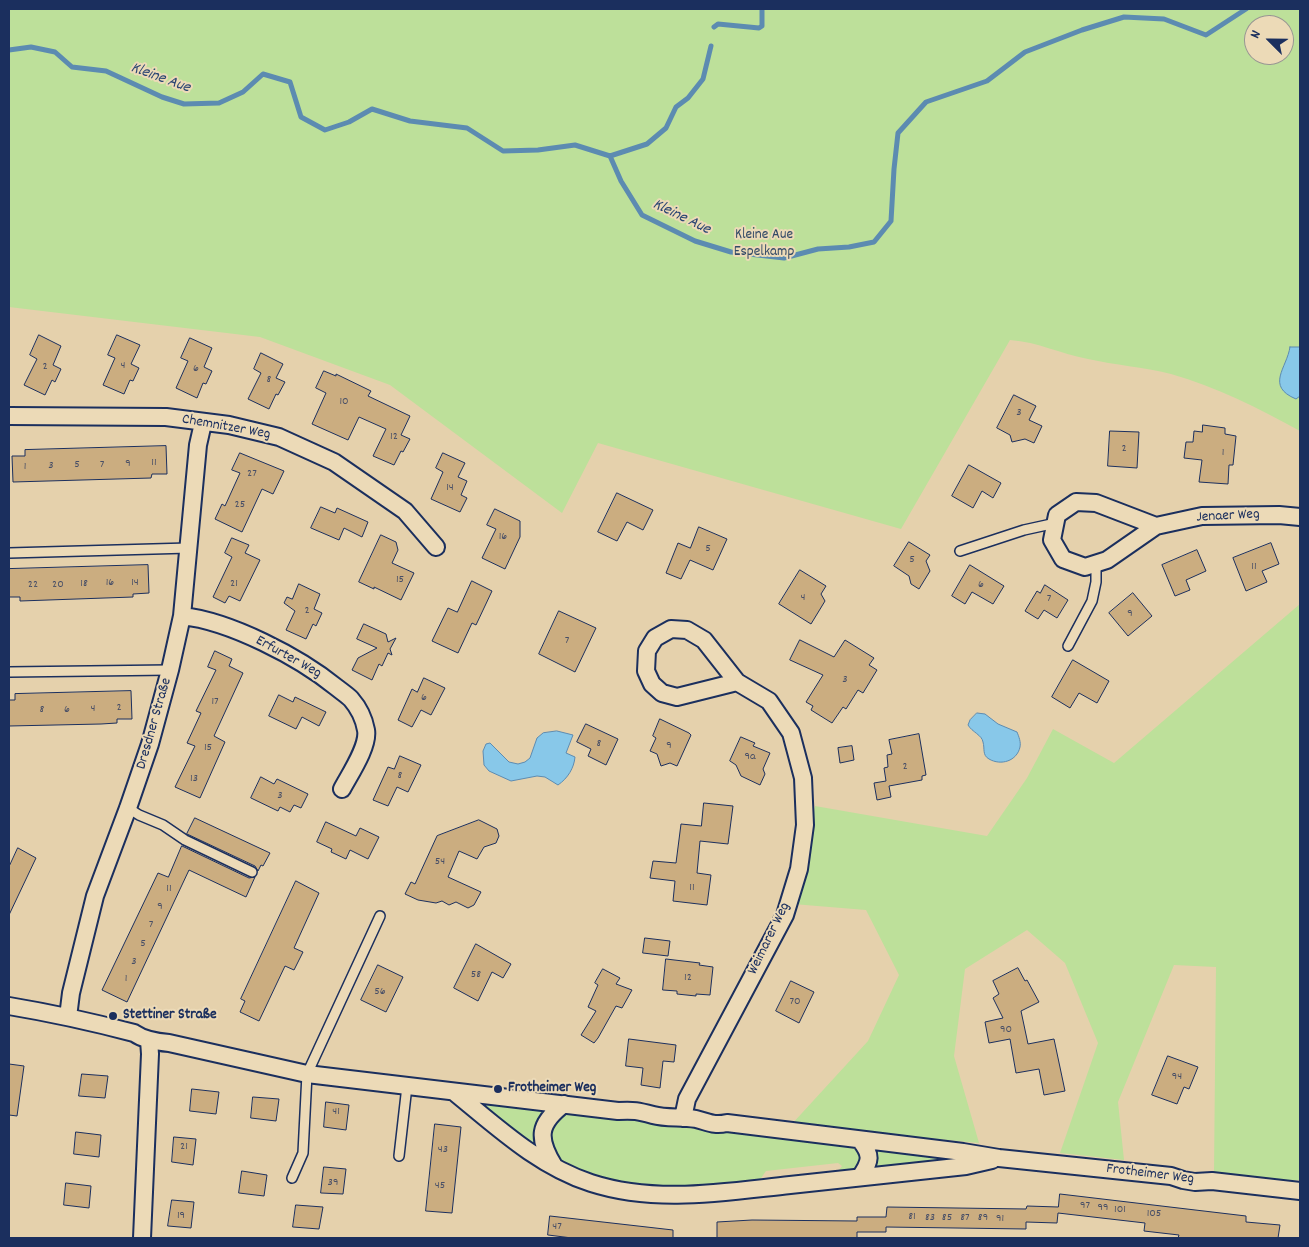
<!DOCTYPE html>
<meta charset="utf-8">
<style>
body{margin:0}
#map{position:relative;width:1309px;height:1247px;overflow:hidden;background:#e5d1ac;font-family:Dekko,sans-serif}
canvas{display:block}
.frame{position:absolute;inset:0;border:10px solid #1b2f5e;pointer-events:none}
.north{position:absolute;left:1244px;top:15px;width:50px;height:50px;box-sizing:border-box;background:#ecdab7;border:1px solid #989693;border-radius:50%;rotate:293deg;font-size:14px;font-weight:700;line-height:20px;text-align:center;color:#1b2f5e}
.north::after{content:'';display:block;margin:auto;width:18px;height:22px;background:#1b2f5e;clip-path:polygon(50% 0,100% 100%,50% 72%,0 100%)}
</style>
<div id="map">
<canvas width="1309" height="1247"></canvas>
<div class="frame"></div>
<div class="north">N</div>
</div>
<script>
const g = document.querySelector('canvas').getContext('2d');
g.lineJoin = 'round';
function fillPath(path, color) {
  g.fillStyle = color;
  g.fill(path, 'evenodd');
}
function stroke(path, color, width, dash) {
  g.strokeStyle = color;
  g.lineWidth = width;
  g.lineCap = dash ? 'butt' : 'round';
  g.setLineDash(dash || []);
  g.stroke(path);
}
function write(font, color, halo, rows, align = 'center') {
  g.font = font + ' Dekko,sans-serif';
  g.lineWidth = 4;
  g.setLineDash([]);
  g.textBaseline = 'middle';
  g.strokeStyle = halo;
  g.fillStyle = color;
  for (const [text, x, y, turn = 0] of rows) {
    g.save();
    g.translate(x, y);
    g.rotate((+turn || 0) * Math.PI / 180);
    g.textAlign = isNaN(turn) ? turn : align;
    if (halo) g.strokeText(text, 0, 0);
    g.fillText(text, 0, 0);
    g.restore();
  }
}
fillPath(new Path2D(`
 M9,9H1300V431C1258,408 1217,387 1171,374C1143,367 1115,365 1088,359C1061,354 1038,342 1010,340L901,529L598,443L562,513L390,385L260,337L9,307ZM1254,25H1284V55H1254Z
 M1300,604V1180L1285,1181L1214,1172L1216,967L1174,965L1118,1102L1124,1160L1060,1153L1098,1043L1065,963L1027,930L965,969L954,1056L979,1143L791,1125L868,1041L899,975L866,910L793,904L803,870L815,806L987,836L1027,778L1053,729L1114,763Z
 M475,1102L549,1112L541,1153Z
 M565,1112L860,1149L861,1157L853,1171L835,1175L842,1166L838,1163L766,1171L757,1184L713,1189L708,1184C683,1185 656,1188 631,1184C606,1180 582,1170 557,1162L549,1144V1126Z
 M871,1147L953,1160L871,1173Z`), '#bde09a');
const water = new Path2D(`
 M1290,347H1300V396L1296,399C1265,386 1287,368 1290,347Z
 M977,713L985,714L998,724L1017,732C1019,737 1021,742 1020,747C1017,761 1001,766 989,759C982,755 985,749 983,742C982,735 972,732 968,725L970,720Z
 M557,731L573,735L566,753L575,757C574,768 568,778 558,785L545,777L537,776L511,781L489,771L484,765L483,751L486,744L490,743L509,762L518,764L525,762L530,758L537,738L543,733Z`);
fillPath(water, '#88c8e9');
stroke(water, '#5c8bb1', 1);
stroke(new Path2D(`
 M714,27L718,24L759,28L762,26V9
 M9,50L31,47L55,52L72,67L106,71L162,97L184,104L219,103L243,92L263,74L290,82L301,117L325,130L349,122L372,109L410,121L467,128L503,151L538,150L575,145L610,156L621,181L642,215L695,241L731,252L784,258L818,249L849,247L874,242L891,221L894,169L898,133L926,102L987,81L1025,52L1082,30L1124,17L1164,19L1206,35L1246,9
 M610,156L647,144L666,128L676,107L688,98L703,79L711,46`), '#5c8bb1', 5);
const building = new Path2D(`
 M39,335L61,346L53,365L61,369L55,382L52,380L45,395L24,385L37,359L30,355Z
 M117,335L140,345L131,364L139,368L133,381L130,380L124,394L103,385L115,358L108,355Z
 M190,338L212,348L204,367L212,371L206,384L203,383L197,398L176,388L188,361L181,358Z
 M261,353L283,364L276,378L285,382L278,395L276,394L269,409L248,399L261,373L254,369Z
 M324,371L336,376V374L371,391L368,396L410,416L401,435L410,439L403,452L401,451L394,465L373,456L386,429L359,417L348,440L312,424L326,393L316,388Z
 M1014,395L1036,406L1029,420L1042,426L1034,443L1025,439L1012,442L1010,435L997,428Z
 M1203,425L1225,428V434L1236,436L1233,465H1229L1228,484L1199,482L1202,460L1184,458L1186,442H1193L1194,431L1202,432Z
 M1110,431L1139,432L1137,468L1108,466Z
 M166,446L167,474H152L151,478L13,482L12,456H25V450Z
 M240,453L284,471L273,494L262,489L242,532L215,519L222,504L225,506L240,473L232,470Z
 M443,453L465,463L458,477L467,481L461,495L467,498L460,512L431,499L443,472L436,468Z
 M969,465L1001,483L993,498L982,491L973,508L952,496Z
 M617,493L653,510L643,530L627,522L617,541L598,532Z
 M321,507L335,513L337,508L368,522L362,537L344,528L339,540L311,528Z
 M495,509L520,521V537L505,569L482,558L496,529L487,525Z
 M699,527L727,539L713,570L690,560L681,579L666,573L678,543L690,548Z
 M381,535L396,542L398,550L392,563L414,573L401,600L374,587V589L359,582Z
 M232,538L249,545L245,553L260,560L240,601L229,596L225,603L213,597L232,557L225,553Z
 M909,542L930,555L926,561L930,571L919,589L911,584L909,576L894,566Z
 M1271,543L1279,564L1262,571L1267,582L1246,591L1233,558Z
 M1197,550L1206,571L1186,580L1190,590L1175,596L1162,565Z
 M148,565L149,593L133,594V597L20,601V597H9V569Z
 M970,565L1004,586L993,604L972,592L965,604L952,596Z
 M800,570L826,586L821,594L825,601L811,624L779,604Z
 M472,581L492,591L476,625L472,623L458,653L432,641L448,608L457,612Z
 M299,584L320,594L314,609L322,613L316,626L313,624L306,639L286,630L295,611L284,603L287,597L292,599Z
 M1045,585L1068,600L1057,618L1044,610L1038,619L1025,611L1037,591L1040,593Z
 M1133,593L1152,616L1128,636L1109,613Z
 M559,611L596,628L575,672L539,654Z
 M364,624L386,634L388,642L396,638L390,649L392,655L388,653L382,666L379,664L372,680L352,670L358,658L377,648L357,639Z
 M800,640L834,657L845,640L874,658L869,665L877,670L863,693L858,690L846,709L843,707L832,723L811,710L813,706L806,702L823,675L790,660Z
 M215,651L232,659L229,666L243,673L214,736L225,742L200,798L175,787L195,746L187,743L201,713L196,711L216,670L208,667Z
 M1073,660L1109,681L1097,703L1079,693L1070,708L1052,697Z
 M424,678L445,688L431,715L421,710L412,727L398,720L412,689L417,692Z
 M131,691L132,719H117V723L101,724L9,726V700H15V694Z
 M279,695L293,702L295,697L326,712L319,726L302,717L296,729L269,716Z
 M660,719L689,733L691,735L677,766L670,763L661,766L657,754L650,751L656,738L653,736Z
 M586,724L618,739L606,765L588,756L591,749L577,742Z
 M919,734L926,775L922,776V780L889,786L891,797L877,800L874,783L886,781L884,768L888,767L887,755L892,754L889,740Z
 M741,737L755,743L753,746L770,753L763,769L765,774L760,785L741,776L736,765L730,761Z
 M852,746L854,760L840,763L838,748Z
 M400,756L421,765L408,792L397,787L388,806L373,800L388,767L394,769Z
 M261,777L274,784L277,779L308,794L301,808L294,805L290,812L280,807L278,811L251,798Z
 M704,803L733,806L728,844L700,841L697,873L711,875L707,905L673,901L675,881L650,878L653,861L676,863L681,824L701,826Z
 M195,818L270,853L263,866L261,865L258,871L255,866L187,834Z
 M479,820L497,829L499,836L496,843L484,847L477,859L459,851L448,877L481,892L474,905L468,908L456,902L449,905L442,901L436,903L418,900L405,894L411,882L415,884L437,836Z
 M326,822L356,836L360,828L379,837L368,859L350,850L346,859L331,852L332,849L317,842Z
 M182,846L249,878L255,877L246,897L189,870L127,1002L102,990L158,873L168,877Z
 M18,848L36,858L9,915V867Z
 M296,881L319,893L294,948L303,952L294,970L285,966L259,1021L240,1012L245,1001L241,999Z
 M645,938L670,941L668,956L643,953Z
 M476,944L511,964L503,978L492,972L478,1001L454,988Z
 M666,959L700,963L699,965L713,967L710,995L696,994V996L677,994V991L663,990Z
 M378,965L403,977L386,1012L361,1000Z
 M1018,968L1025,981L1027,980L1039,1002L1021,1011L1028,1044L1054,1039L1065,1091L1044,1095L1039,1069L1016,1073L1010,1039L989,1043L985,1022L1003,1018L993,998L999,994L993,981Z
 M603,969L620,978L616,984L632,990L622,1008L616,1006L598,1038L594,1043L581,1035L596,1011L588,1007L598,985L595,983Z
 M791,981L814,992L799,1023L776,1011Z
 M629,1039L676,1045L674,1062L663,1061L660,1088L641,1085L643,1068L626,1066Z
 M1168,1056L1198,1067L1189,1089L1184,1087L1177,1104L1152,1095Z
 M9,1064L24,1066L17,1116L9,1115Z
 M82,1074L108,1076L105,1098L79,1096Z
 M192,1089L219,1092L216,1114L190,1111Z
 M253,1097L279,1099L276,1121L251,1118Z
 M326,1102L349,1105L346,1130L324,1127Z
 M435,1124L461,1127L452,1213L426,1211Z
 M76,1132L101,1135L99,1157L74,1154Z
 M174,1137L196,1139L193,1165L172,1162Z
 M324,1167L346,1169L343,1194L321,1193Z
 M242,1171L267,1175L264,1196L239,1193Z
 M66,1183L91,1186L89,1208L64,1205Z
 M1060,1194L1246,1216V1222L1280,1225L1278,1238H1178L1179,1235L1144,1231L1145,1223L1058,1213L1057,1223L1026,1222V1229L886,1227V1232H857V1238H717V1222L752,1220L857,1221V1217H886L887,1207L1026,1209L1027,1206L1058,1207Z
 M172,1200L194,1202L191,1228L168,1226Z
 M296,1205L323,1207L319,1229L293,1227Z
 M550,1216L673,1230V1238H572L548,1235Z`);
fillPath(building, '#cbad80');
stroke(building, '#1b2f5e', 1);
const service = new Path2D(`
 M960,551L1024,530L1056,523
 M9,553L189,548
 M1068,646L1092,601L1096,582V563
 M9,672L170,670
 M128,808L139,815L163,825L185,840L252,872
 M399,1156L407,1086
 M292,1178L303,1153L307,1074L380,916`);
const minor = new Path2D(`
 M9,416L166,417L229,425L279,437L334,462L405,511L436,547
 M1156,526L1096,503L1076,502L1057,515L1052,540L1063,559L1085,567L1107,560L1156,526L1202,516L1279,515L1300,517
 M182,616C230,621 299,657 336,687C341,691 347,695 351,699C358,707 364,719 366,730C369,746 350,774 342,789
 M9,1006C51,1013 92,1022 134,1033C144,1040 156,1042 169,1043L307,1074L618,1111C634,1110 638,1111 653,1115C667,1119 682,1116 696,1119C709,1122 713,1126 727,1123L963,1152L999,1158L1171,1176L1183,1180L1195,1182L1212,1181L1300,1191
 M68,1017L71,993L95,896L128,808L150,744L170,670L182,616L198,445L203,423
 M454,1092C496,1126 538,1166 591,1183C656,1204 724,1192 790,1185C849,1179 907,1172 966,1166L992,1160
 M683,1118L687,1099L785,915L799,869L805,825L803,778L791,733L769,701L737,682L704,640L687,630L671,629L655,638L647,651L646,671L652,684L662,693L677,697L737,682
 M860,1140C872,1155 871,1161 860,1177
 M554,1166C537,1138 538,1124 564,1104
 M142,1238L150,1054L149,1040`);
stroke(service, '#1b2f5e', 12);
stroke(minor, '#1b2f5e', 20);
stroke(service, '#ecdab7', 9);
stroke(minor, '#ecdab7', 16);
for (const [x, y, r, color] of [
 [113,1016,5,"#1b2f5e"],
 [498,1089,5,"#1b2f5e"]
]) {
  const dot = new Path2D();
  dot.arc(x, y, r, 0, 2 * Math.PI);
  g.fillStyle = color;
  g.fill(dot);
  stroke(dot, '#ecdab7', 2);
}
write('12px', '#474e66', null, [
 ["4",123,366],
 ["2",45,367],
 ["6",196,369],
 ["8",269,380],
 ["10",344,402],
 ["3",1019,413],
 ["12",394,437],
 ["2",1124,449],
 ["1",1223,453],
 ["11",154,463],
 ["9",128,464],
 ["5",77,465],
 ["7",102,465],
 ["3",51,466],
 ["1",25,467],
 ["27",252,474],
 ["14",450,488],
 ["25",240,505],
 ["16",503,537],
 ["5",708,549],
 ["5",912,560],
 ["11",1254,567],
 ["15",400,580],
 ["16",110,583],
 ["14",135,583],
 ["18",84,584],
 ["21",234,584],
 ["22",33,585],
 ["20",58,585],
 ["6",981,585],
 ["4",803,598],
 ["7",1049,599],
 ["2",307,611],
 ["9",1130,614],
 ["7",567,641],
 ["3",845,680],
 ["6",424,698],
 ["17",215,702],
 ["2",119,708],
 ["4",93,709],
 ["8",42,710],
 ["6",67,710],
 ["8",599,744],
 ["9",669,746],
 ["15",208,748],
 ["9a",750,757],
 ["2",905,767],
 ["8",400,776],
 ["13",194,779],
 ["3",280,796],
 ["54",440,862],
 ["11",692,888],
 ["11",169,889],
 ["9",160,907],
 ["7",151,925],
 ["5",143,944],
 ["3",134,962],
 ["58",476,975],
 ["12",688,978],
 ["1",126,979],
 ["56",380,992],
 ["70",795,1002],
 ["90",1006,1030],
 ["94",1177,1077],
 ["41",336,1112],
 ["21",184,1147],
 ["43",443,1150],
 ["39",333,1183],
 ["45",440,1186],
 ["97",1085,1206],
 ["99",1103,1208],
 ["101",1120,1210],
 ["105",1154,1214],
 ["19",181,1216],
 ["81",912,1217],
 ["83",930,1218],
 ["85",947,1218],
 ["87",965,1218],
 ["89",983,1218],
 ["91",1000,1219],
 ["47",557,1227]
]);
write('15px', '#334a67', '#ecdab7', [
 ["Kleine Aue",764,236],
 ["Espelkamp",764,253]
]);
write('15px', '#1b2f5e', '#ecdab7', [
 ["Chemnitzer Weg",226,428,10],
 ["Jenaer Weg",1228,517,-3],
 ["Erfurter Weg",288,658,29],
 ["Dresdner Straße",155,724,-74],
 ["Weimarer Weg",770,939,-64],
 ["Frotheimer Weg",1150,1175,7]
]);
write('bold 15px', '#1b2f5e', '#ecdab7', [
 ["Stettiner Straße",123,1016],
 ["Frotheimer Weg",508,1089]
], 'left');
write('italic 16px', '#2b4673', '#ecdab7', [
 ["Kleine Aue",160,79,20],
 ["Kleine Aue",681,218,26]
]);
</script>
